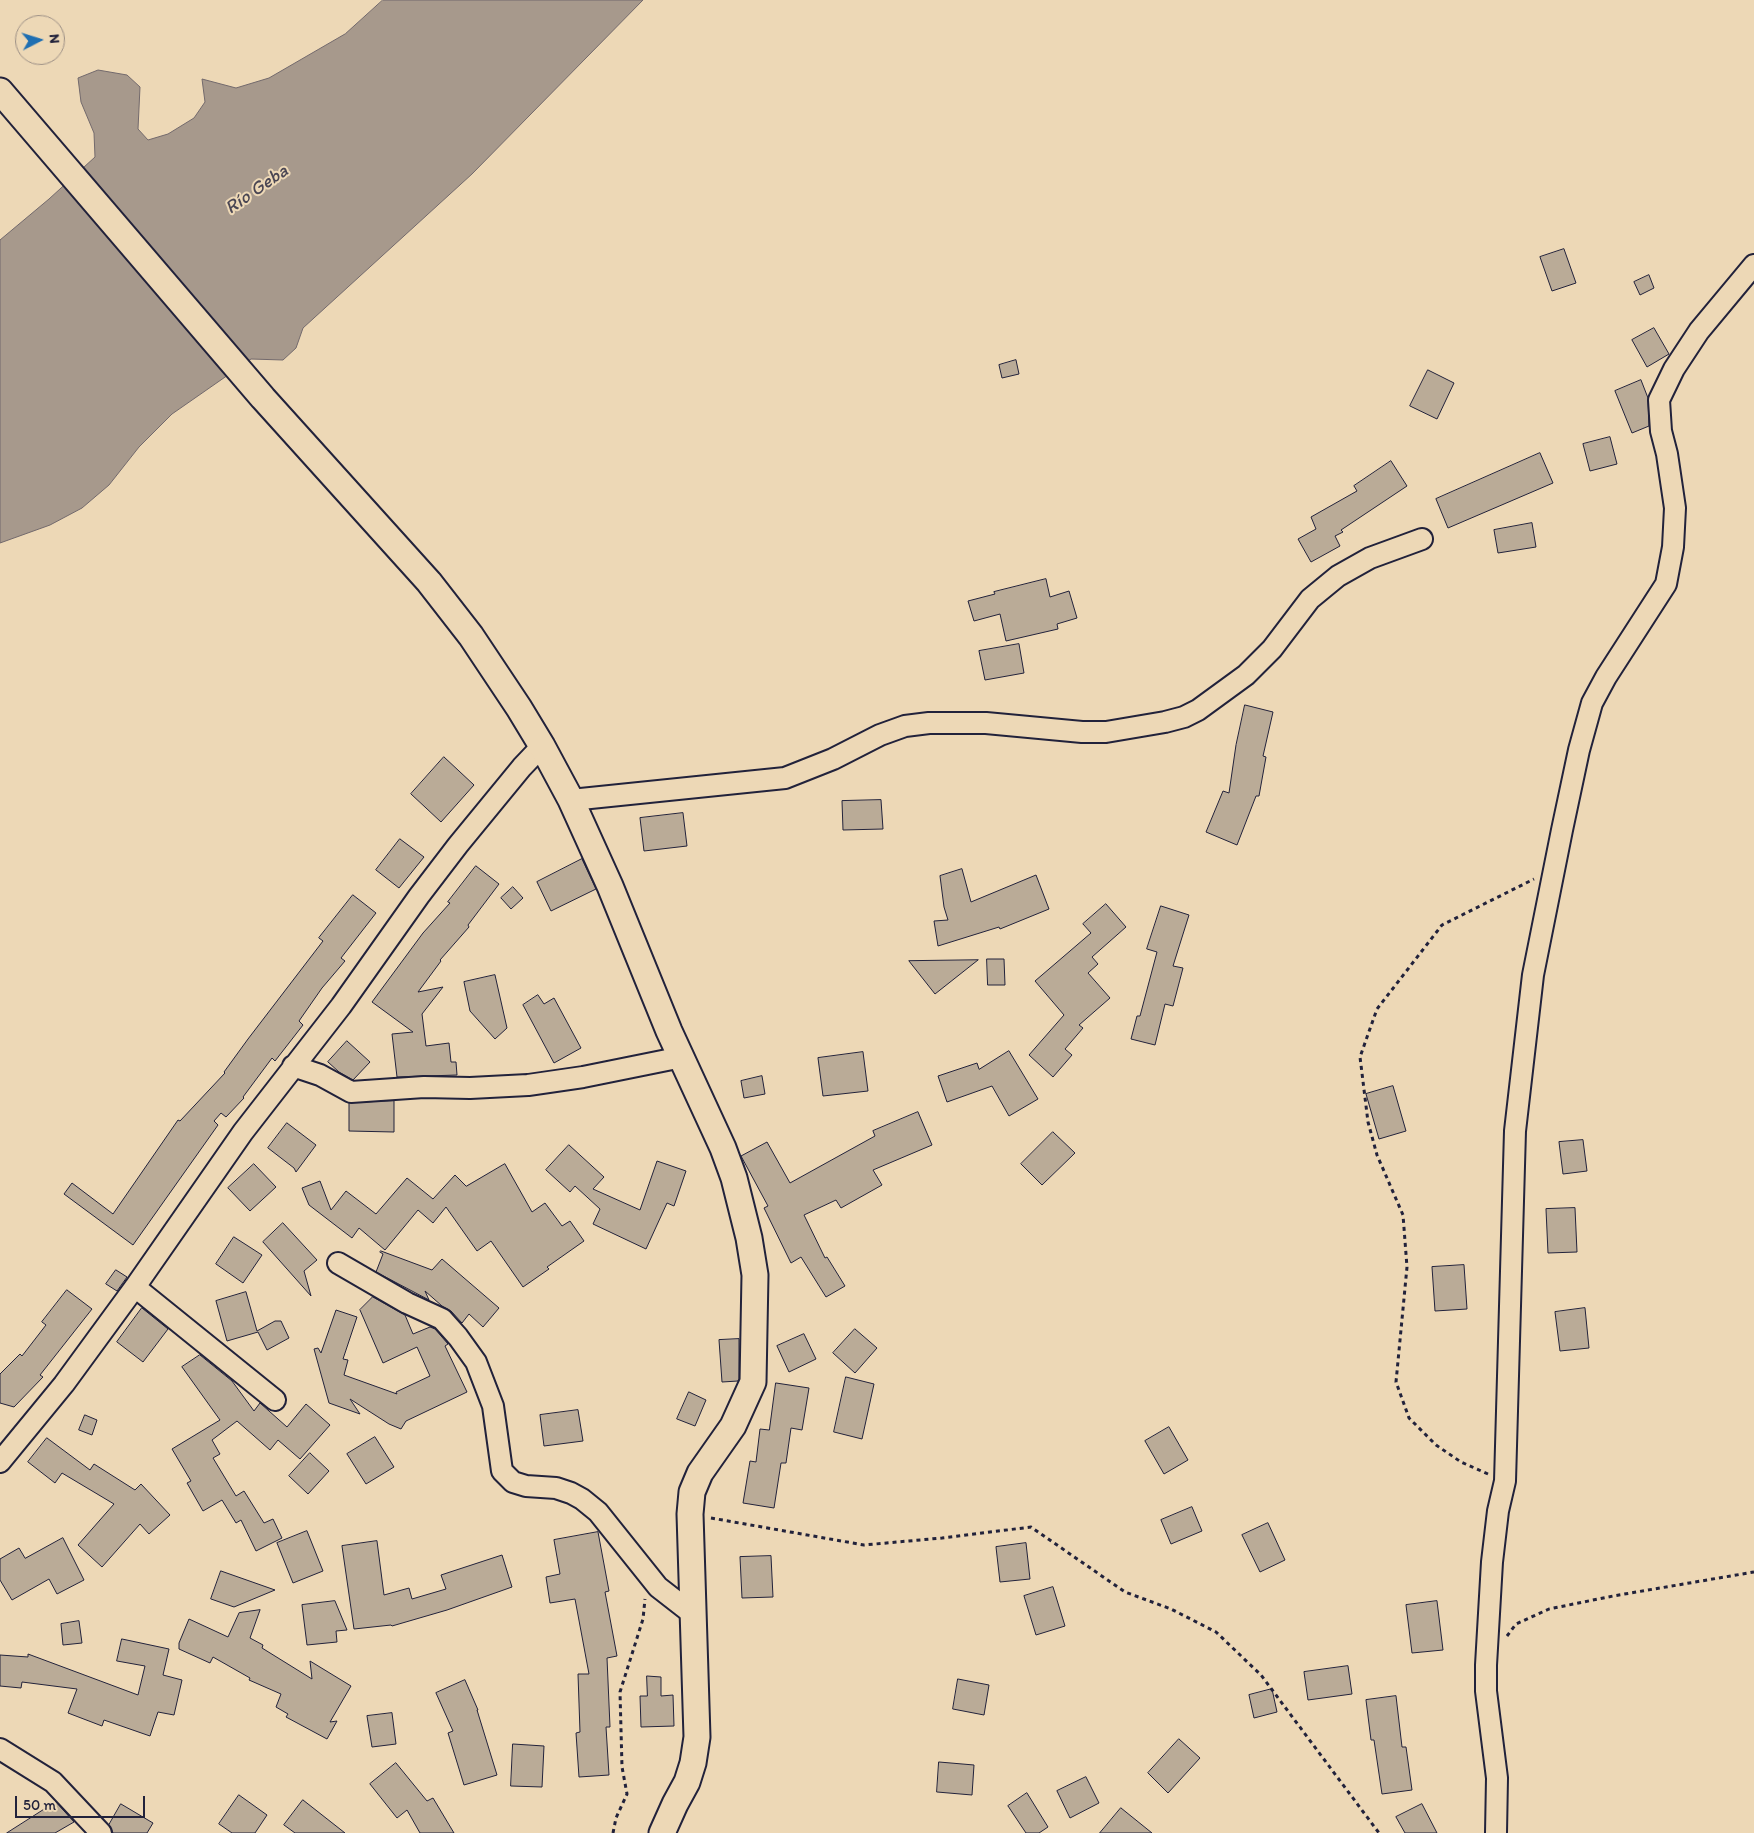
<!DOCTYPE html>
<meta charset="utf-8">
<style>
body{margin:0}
#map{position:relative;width:1754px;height:1833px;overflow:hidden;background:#edd8b6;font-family:Itim,sans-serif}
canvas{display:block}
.north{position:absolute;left:15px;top:15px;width:50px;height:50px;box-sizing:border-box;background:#edd8b6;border:1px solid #9c8f85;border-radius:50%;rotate:85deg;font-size:14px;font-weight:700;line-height:20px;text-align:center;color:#22223b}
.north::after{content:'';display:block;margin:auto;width:18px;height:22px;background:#1f6fb2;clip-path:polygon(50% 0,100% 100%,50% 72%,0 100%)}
.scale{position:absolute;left:15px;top:1796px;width:130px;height:22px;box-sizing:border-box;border:2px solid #22223b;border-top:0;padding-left:6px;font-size:15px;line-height:18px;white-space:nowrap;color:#22223b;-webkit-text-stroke:4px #edd8b6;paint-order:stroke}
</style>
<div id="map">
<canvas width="1754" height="1833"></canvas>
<div class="north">N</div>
<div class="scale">50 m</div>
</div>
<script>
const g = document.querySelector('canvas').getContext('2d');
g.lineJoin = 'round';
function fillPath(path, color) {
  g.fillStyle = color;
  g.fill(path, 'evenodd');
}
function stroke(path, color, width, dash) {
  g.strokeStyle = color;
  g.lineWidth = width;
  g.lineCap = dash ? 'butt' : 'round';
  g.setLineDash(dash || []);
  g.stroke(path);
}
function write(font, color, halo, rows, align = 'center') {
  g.font = font + ' Itim,sans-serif';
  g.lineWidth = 4;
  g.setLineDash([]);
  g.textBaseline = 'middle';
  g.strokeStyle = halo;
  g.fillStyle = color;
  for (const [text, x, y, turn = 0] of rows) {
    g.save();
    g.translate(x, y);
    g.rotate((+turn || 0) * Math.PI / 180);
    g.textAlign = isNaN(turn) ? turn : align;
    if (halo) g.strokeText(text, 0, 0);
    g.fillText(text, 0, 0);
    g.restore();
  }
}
const water = new Path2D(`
 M383,0H643L472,174L303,328L296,348L283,360L251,359L172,414L139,447L109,485L82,508L50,525L0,543V240L49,199L95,157L94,133L81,102L78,78L98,70L127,75L140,87L138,129L148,140L168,134L194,118L205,102L202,79L236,88L269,78L345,34Z`);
fillPath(water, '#a7998c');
stroke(water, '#72696c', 1);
const building = new Path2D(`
 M1564,249L1576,283L1552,291L1540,257Z
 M1649,275L1654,288L1640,295L1634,282Z
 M1654,328L1669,354L1647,367L1632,340Z
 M1016,360L1019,374L1002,378L999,365Z
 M1428,370L1454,383L1437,419L1410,406Z
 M1641,380L1648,398L1649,426L1632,433L1615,391Z
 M1610,437L1617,464L1590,471L1583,444Z
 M1540,453L1553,483L1448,528L1436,499Z
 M1391,461L1407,486L1341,530L1343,532L1335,536L1340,546L1311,562L1298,539L1316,529L1311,517L1357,491L1354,486Z
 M1532,523L1536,547L1498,553L1494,530Z
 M1046,579L1050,597L1069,591L1077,618L1057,624L1058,629L1006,641L1000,614L974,621L968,601L995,594L994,592Z
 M1019,644L1024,673L985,680L979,651Z
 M1245,705L1273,712L1263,756L1266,757L1259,796H1256L1237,845L1206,832L1223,791L1229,793L1236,745Z
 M444,757L474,785L441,822L411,794Z
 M881,800L883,829L843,830L842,801Z
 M683,813L687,846L644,851L640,818Z
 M400,839L424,857L399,888L376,870Z
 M582,859L596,889L551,911L537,882Z
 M476,866L499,884L468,925L469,927L440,960L441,961L418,992L443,987L422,1014L426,1046L449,1043L451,1062H456L457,1075L397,1077L392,1034L413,1032L372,1002L423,933L450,903L448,902Z
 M962,869L971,902L1036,875L1049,909L1000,929L999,927L938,946L934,921L948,920L944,907L940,876Z
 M513,887L523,898L511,909L501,898Z
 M353,895L376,913L341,958L345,961L322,988L299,1021L303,1025L275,1061L272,1058L243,1097L244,1098L226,1117L221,1113L214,1121L218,1125L133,1245L64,1194L72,1183L113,1214L178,1120L180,1121L225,1073L224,1072L248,1039L323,941L319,938Z
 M1106,904L1126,927L1092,957L1098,964L1088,973L1110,998L1079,1025L1083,1028L1065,1049L1072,1055L1053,1077L1029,1055L1064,1015L1035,981L1091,933L1083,924Z
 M1161,906L1189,915L1173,966L1183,968L1173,1006L1165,1004L1155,1045L1131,1039L1137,1016H1140L1157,952L1147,949Z
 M987,959H1004L1005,985H988Z
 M978,960L935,994L909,961Z
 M495,975L507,1028L495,1039L470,1011L464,982Z
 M538,995L544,1004L554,998L581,1048L554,1063L523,1005Z
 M347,1041L370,1062L353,1080L339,1072L328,1062Z
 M1009,1051L1038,1099L1009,1116L992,1086L947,1102L938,1076L977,1063L979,1069Z
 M863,1052L868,1091L823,1096L818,1058Z
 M762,1076L765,1094L744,1098L741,1081Z
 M1393,1086L1406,1131L1379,1139L1366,1094Z
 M394,1101V1132L349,1131V1103Z
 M918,1112L932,1145L873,1170L882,1185L841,1208L836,1200L804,1215L825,1258L827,1257L845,1286L826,1297L801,1257L791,1263L764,1208L768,1206L741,1156L767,1142L790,1183L875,1136L873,1131Z
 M287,1123L316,1145L296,1172L294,1168L268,1148Z
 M1053,1132L1075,1153L1042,1185L1021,1164Z
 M1583,1140L1587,1171L1563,1174L1559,1142Z
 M569,1145L604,1177L593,1189L640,1210L657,1161L686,1171L674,1206L667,1203L646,1249L593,1224L600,1209L575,1186L570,1192L546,1170Z
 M254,1164L276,1187L250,1211L228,1188Z
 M505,1164L532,1212L545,1203L562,1226L570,1221L584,1241L547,1267L549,1269L523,1287L491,1241L477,1251L446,1207L433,1223L418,1210L385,1250L359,1228L352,1238L309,1205L302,1188L320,1181L331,1210L346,1191L376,1214L407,1178L433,1199L455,1175L466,1186Z
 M1575,1208L1577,1252L1548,1253L1546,1209Z
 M283,1223L317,1260L304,1271L311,1296L263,1242Z
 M234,1237L262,1255L243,1283L216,1264Z
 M381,1251L432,1270L442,1259L499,1308L483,1327L469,1314L462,1323L451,1311L442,1306L425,1291L429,1300L376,1272L383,1254L380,1252Z
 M1464,1265L1467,1309L1435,1311L1432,1267Z
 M116,1270L127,1277L117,1291L106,1284Z
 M67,1290L92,1309L40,1375L43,1377L14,1407L0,1403V1374L20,1354L22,1356L46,1325L42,1322Z
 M246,1292L257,1331L275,1321H281L289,1338L267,1350L258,1332L227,1341L216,1301Z
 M373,1297L405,1315L413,1334L430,1327L435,1329L448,1344L445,1346L467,1392L406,1421L401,1429L389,1424L350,1399L360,1414L329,1403L314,1349L318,1348L321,1353L336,1310L357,1317L343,1359L348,1360L344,1375L397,1394L396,1392L430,1376L417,1347L383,1363L360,1310Z
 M142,1308L168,1329L143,1362L117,1342Z
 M1585,1308L1589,1348L1560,1351L1555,1312Z
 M855,1329L877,1348L855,1373L833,1353Z
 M804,1334L816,1359L789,1372L777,1346Z
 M739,1339V1379L738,1381L722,1382L719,1340Z
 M200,1355L232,1381L254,1411L260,1403L287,1427L306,1404L330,1425L300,1459L278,1440L270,1450L237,1421L212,1440L220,1454L213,1458L236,1496L244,1491L264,1523L273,1519L282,1538L256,1551L241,1520L236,1523L222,1500L203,1511L187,1483L191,1481L172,1449L220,1420L182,1367Z
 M846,1377L874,1384L862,1439L834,1432Z
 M776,1383L809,1388L802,1430L791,1428L786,1463H781L774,1508L743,1503L750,1461L756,1462L760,1429L769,1430Z
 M689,1392L706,1400L695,1426L677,1419Z
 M578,1410L583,1441L544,1446L540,1415Z
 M85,1415L97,1420L92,1435L79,1430Z
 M1169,1427L1188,1460L1164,1474L1145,1441Z
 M375,1437L394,1467L366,1484L347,1454Z
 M47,1438L90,1470L94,1464L135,1490L141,1484L170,1515L149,1534L140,1524L102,1567L78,1545L114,1504L62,1473L55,1483L28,1462Z
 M310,1453L329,1471L308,1494L289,1476Z
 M1192,1507L1202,1531L1171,1544L1161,1520Z
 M1268,1523L1285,1560L1260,1572L1242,1535Z
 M307,1531L323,1571L293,1583L277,1543Z
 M598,1532L609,1591L605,1592L617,1656L607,1658L610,1727H606L609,1775L579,1777L576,1733L580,1732L578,1674H589L575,1599L550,1603L546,1577L560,1574L554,1540Z
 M63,1538L84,1580L57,1594L49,1579L12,1600L0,1580V1559L19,1548L25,1558Z
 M377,1541L384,1595L409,1588L412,1599L446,1589L441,1575L502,1555L512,1587L447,1610L392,1626L391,1625L354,1629L342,1546Z
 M1026,1543L1030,1579L1000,1582L996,1547Z
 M771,1556L773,1597L742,1598L740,1557Z
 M221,1571L275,1590L234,1607L211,1599Z
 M1053,1587L1065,1626L1036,1635L1024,1596Z
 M335,1601L347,1630L336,1631L337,1642L307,1645L302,1605Z
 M1437,1601L1443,1650L1412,1653L1406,1605Z
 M260,1610L250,1638L263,1645L262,1648L312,1679L310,1661L351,1686L330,1722L337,1721L327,1739L286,1717L288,1714L276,1707L281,1694L249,1680L250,1678L213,1657L210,1663L179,1649V1643L189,1619L228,1637L239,1613Z
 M79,1621L82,1643L63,1645L61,1624Z
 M122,1639L169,1649L163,1675L182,1680L174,1715L158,1712L150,1736L104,1720L102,1726L68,1713L77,1689L22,1682L21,1688L0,1686V1655L28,1657V1654L138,1695L145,1666L117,1661Z
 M1348,1666L1352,1694L1308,1700L1304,1672Z
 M647,1676L661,1677V1696L673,1695L674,1726L641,1727L640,1696H647Z
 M958,1679L989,1685L984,1715L953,1709Z
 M465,1680L478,1710H477L497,1775L464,1785L448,1733L453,1731L436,1693Z
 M1272,1689L1277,1712L1254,1718L1249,1695Z
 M1396,1696L1402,1747H1406L1412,1790L1382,1794L1374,1740H1371L1366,1700Z
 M392,1713L396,1744L372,1747L367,1716Z
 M1179,1739L1200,1758L1168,1793L1148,1773Z
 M513,1744L544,1746L542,1787L511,1786Z
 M939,1762L974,1765L972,1795L937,1792Z
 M396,1763L427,1801L433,1798L454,1833H420L407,1810L397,1818L370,1784Z
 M1086,1777L1099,1803L1070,1818L1057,1791Z
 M1027,1793L1048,1827L1039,1833H1026L1008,1806Z
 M239,1795L267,1815L255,1833H232L219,1824Z
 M303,1800L345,1833H295L284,1825Z
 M56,1802L74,1822L55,1833H7Z
 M121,1804L153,1823L147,1833H113L109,1825Z
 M1422,1804L1437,1833H1405L1396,1817Z
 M1121,1808L1152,1833H1100Z`);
fillPath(building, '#baab97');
stroke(building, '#22223b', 1);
const minor = new Path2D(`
 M571,800L785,778L833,759L880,735L905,726L929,723H986L1082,732H1106L1165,722L1184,717L1198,710L1246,675L1272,649L1310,599L1338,576L1370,558L1422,539
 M293,1066L320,1075L351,1092L424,1087L470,1088L528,1085L583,1077L682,1057
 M338,1263L407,1303L442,1319L458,1337L476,1362L493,1406L502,1471L513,1482L526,1486L556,1488L571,1493L582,1499L598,1512L658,1587L694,1615
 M135,1287L275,1400
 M0,1462L64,1384L135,1287L243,1132L341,1006L419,896L458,845L522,767L542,746
 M0,1749L53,1782L101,1833
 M1496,1833L1497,1778L1486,1691V1665L1492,1562L1498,1511L1505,1481L1515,1131L1533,975L1562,830L1579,750L1592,703L1606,677L1666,584L1673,547L1675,508L1667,454L1661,431L1659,400L1674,369L1699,331L1754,265`);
const tertiary = new Path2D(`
 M0,91L263,398L429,582L471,636L519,708L542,746L571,800L610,886L669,1031L723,1148L734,1178L749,1238L755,1275L753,1382L733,1426L700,1473L692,1492L690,1514L697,1737L693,1763L687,1782L675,1804L662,1833`);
stroke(minor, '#22223b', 24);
stroke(tertiary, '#22223b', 29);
stroke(new Path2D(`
 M1488,1474L1461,1462L1436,1445L1409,1418L1396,1382L1407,1267L1403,1215L1377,1155L1368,1122L1360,1057L1377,1009L1442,925L1534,879
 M711,1518L864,1545L942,1538L1031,1527L1125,1592L1171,1609L1216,1632L1261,1675L1379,1833
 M1507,1636L1516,1624L1549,1609L1613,1596L1754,1572
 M613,1833L616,1818L627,1794L622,1767L620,1692L643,1619L645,1599`), '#22223b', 3, [4, 4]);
stroke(minor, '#edd8b6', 20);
stroke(tertiary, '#edd8b6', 25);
write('italic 19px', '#4a4653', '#edd8b6', [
 ["Río Geba",257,190,-35]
]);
</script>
